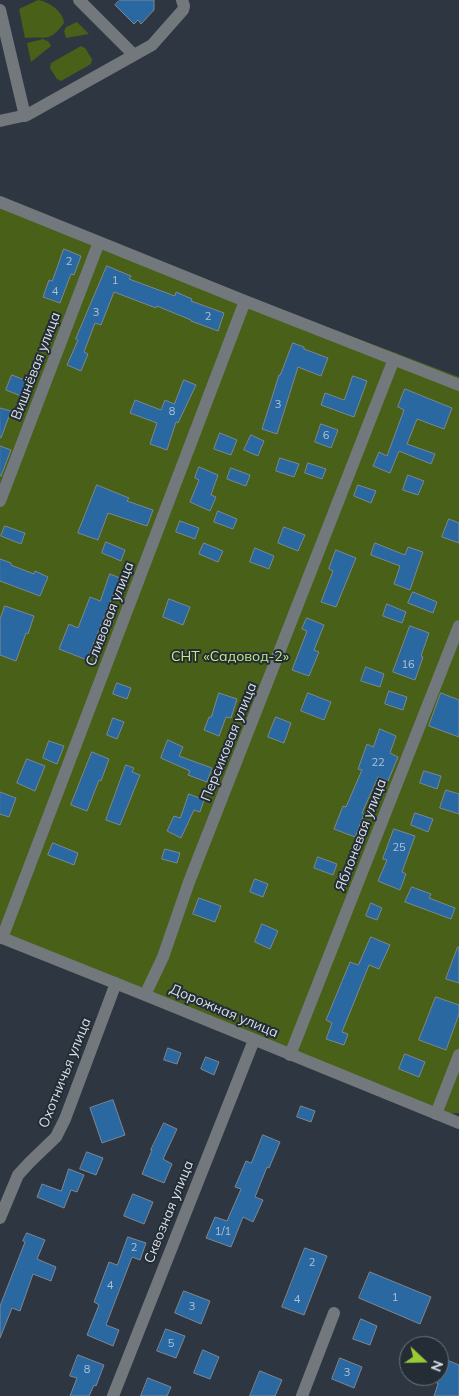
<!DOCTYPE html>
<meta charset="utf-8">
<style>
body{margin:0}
#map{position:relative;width:459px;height:1396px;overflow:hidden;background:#2e3741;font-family:Mulish,sans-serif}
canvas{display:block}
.north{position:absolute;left:399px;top:1336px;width:50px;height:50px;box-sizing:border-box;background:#242d36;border:1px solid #6c747c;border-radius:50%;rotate:111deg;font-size:14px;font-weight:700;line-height:20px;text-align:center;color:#d9dfe6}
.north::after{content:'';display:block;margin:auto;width:18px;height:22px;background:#9acb34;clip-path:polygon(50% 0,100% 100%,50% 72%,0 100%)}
</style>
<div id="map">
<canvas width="459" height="1396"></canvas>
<div class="north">N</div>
</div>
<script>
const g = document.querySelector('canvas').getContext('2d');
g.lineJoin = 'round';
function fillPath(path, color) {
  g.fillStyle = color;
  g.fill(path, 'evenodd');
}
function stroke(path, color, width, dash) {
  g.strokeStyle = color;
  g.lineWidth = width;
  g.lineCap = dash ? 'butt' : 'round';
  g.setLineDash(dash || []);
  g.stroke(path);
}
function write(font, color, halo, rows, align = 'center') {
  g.font = font + ' Mulish,sans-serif';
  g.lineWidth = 4;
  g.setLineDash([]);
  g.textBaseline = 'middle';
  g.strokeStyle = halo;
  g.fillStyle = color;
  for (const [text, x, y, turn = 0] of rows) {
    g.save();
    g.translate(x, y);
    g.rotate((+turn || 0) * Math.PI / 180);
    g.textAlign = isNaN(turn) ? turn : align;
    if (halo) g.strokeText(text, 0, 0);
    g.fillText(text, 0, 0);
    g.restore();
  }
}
fillPath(new Path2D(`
 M38,0C49,2 63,11 64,23C49,43 47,36 25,38L19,9Z
 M77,22L89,34L66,38L64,31L66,27Z
 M43,39L49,42L51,46L31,62L27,43Z
 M81,46L85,48L92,59L91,64L61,81L57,79L50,68L51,63Z
 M0,200L88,236L459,377V1113L436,1114L0,937Z`), '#486017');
const building = new Path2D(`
 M120,0H154V10L141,24L138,20L134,24L115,5Z
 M64,249L81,256L74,275L71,274L60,303L43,297L49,280L52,281Z
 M107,266L131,276L129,279L175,296L176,292L192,299L191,301L224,313L218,331L191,321V320L157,306L156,308L114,292L101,325L95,323L84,352L88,354L81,371L67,365L78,340L76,339Z
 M293,343L304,347V349L328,358L321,376L298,367L277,434L262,429L279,375H280Z
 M12,375L27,381L21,396L6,390Z
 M353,376L367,381L354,417L321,405L325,393L344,400Z
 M184,380L196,385L178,423L176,422L167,450L150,444L157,423L130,413L135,400L161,410L165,400L174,404Z
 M405,389L452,408L444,429L417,419L407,444L435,454L431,464L399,451L390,473L373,466L379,452L387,456L404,410L398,407Z
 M0,408L11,411L1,438L0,437Z
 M321,424L338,430L331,448L315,442Z
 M220,433L237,440L231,455L214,449Z
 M251,435L264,441L258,456L244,450Z
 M0,446L11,450L1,476H0Z
 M280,458L299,464L294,477L276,471Z
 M308,463L326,469L322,479L305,473Z
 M199,467L218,475L211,495L216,497L210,511L190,502L199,480L195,478Z
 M231,468L250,475L246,486L227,479Z
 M408,475L424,481L418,495L403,490Z
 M97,485L129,498L127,501L153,510L147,526L108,513L98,540L78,533Z
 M358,485L376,491L371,503L354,496Z
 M218,511L237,519L233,529L214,522Z
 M449,519L459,523V543L442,537Z
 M180,521L199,528L195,539L176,532Z
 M5,526L25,533L21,544L1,536Z
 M284,527L305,535L298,551L278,543Z
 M106,542L125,550L121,561L102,553Z
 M204,543L223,551L218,562L199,554Z
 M375,543L405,555L408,547L423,552L410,590L394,584L400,566L371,555Z
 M255,548L274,556L269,569L250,562Z
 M336,550L356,558L336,607L321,602L333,571L329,569Z
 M0,559L11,563V565L34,574L35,571L48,577L40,596L0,581Z
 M110,574L125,580L119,597L113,595L87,660L59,649L69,624L78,628L90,597L100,601Z
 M413,592L437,602L433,613L408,603Z
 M169,599L190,607L183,625L163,617Z
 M387,604L406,612L402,623L383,616Z
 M5,606L34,616L28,634L26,633L16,661L0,655V620Z
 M307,618L324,625L314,650L319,652L309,676L292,670L307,631L302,629Z
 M410,626L429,633L421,656L423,657L415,680L393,672Z
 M366,667L384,674L380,687L361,681Z
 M117,683L131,688L127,699L113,694Z
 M389,691L407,697L403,710L385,704Z
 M219,693L237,699L231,718L226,717L219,736L204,730L209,717H211Z
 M308,693L331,702L324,720L301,711Z
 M441,693L459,700V737L429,726Z
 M276,717L291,723L284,743L268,737Z
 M113,718L124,722L117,739L107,735Z
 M380,729L396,736L390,753L398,757L388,781L378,777L362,813L364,814L355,837L334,829L343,806L346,807L362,770L358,769L367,744L373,747Z
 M168,740L183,747L179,756L212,768L207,782L188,775L190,771L161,758Z
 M49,741L64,746L57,764L43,758Z
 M92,752L109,759L101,781L99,780L87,811L71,805Z
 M27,759L45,766L35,791L17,783Z
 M126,765L134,768L132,772L140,775L120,825L106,820Z
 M424,771L441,776L437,789L420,783Z
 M446,790L459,794V814L440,808Z
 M0,792L16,798L9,817L0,814Z
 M189,794L204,800L200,812L194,810L181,838L167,831L174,816L180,818Z
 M415,813L433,819L428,832L411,825Z
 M394,829L415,836L402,872L406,874L400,890L378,881L387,860L383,859Z
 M53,843L78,853L74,865L48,855Z
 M165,849L180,853L177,863L162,859Z
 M318,857L337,864L333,875L314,868Z
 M255,879L268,884L263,897L250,892Z
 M412,887L431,894L429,898L455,908L451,919L405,902Z
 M199,898L221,906L215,922L193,914Z
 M371,903L382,908L377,920L366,916Z
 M262,924L278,931L270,949L255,942Z
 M371,937L390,945L379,969L369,965L342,1032L348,1034L344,1045L326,1039L332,1023L326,1020L350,962L358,965Z
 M458,947H459V983L446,979Z
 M436,997L459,1005V1014L446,1050L419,1040Z
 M168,1048L181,1053L177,1064L164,1060Z
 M405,1054L425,1062L419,1077L399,1069Z
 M206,1057L219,1062L214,1075L201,1069Z
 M113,1100L125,1135L102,1143L90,1108Z
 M301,1106L315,1111L311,1122L297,1117Z
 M164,1123L177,1129L163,1159L172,1164L164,1183L142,1174L152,1150H151Z
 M263,1135L280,1142L269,1168L267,1167L255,1197L263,1200L253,1222L243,1217L231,1247L206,1238L215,1217L227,1221L241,1189L235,1187L246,1161L251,1163Z
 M87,1152L103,1158L96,1175L80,1169Z
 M69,1169L84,1175L77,1192L71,1190L64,1208L37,1197L42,1184L61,1191Z
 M133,1194L153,1202L144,1224L124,1216Z
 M27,1233L45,1240L37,1259L56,1267L51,1281L33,1274L20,1311L12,1308L0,1338V1306L25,1242L23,1241Z
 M128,1237L146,1243L140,1260L132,1257L106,1325L119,1330L113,1346L87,1335L99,1305L94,1302L109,1262L117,1265Z
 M305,1248L327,1256L304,1315L282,1307Z
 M370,1272L431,1297L420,1324L359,1298Z
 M184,1291L210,1301L201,1324L175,1313Z
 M361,1319L377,1326L370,1345L353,1339Z
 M166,1329L185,1336L176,1358L157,1351Z
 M203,1350L219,1357L210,1379L194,1373Z
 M78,1355L104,1365L96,1386L94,1385L89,1396H70L77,1378L70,1376Z
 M340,1358L362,1367L354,1388L332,1379Z
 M447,1360L459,1365V1396H434L438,1384L437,1383Z
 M260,1371L282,1380L275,1396H250Z
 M148,1378L171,1387L167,1396H141Z`);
fillPath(building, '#2a68a1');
stroke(building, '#7c8792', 1);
stroke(new Path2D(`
 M79,0L134,55
 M0,10L25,116
 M0,121L27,115L152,45L183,10L184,6L182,0
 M0,202L245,301L459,385
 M0,501L99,242
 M0,937L145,995L459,1123
 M2,938L245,301
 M145,995L163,957L189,882L394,359
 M290,1055L459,626
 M436,1114L459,1055
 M0,1218L18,1175L30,1162L56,1137L65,1119L116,983
 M113,1396L254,1040
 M302,1396L334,1313`), '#73787d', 12);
write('11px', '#adc1d5', null, [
 ["2",69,262],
 ["1",115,281],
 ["4",55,292],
 ["3",96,313],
 ["2",208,317],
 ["3",278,405],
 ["8",172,412],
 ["6",326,436],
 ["16",408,665],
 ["22",378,763],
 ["25",399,848],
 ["1/1",223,1232],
 ["2",134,1248],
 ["2",312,1263],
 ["4",110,1286],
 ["1",395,1298],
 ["4",297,1300],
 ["3",192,1307],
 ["5",171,1344],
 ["8",87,1370],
 ["3",347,1373]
]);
write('14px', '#d9dfe6', '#242d36', [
 ["Вишнёвая улица",36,366,-69],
 ["Сливовая улица",110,614,-69],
 ["Персиковая улица",229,742,-68],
 ["Яблоневая улица",361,835,-69],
 ["Дорожная улица",224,1011,23],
 ["Охотничья улица",65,1073,-68],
 ["Сквозная улица",169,1212,-68]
]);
write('14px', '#c1ea80', '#242d36', [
 ["СНТ «Садовод-2»",230,657]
]);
</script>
